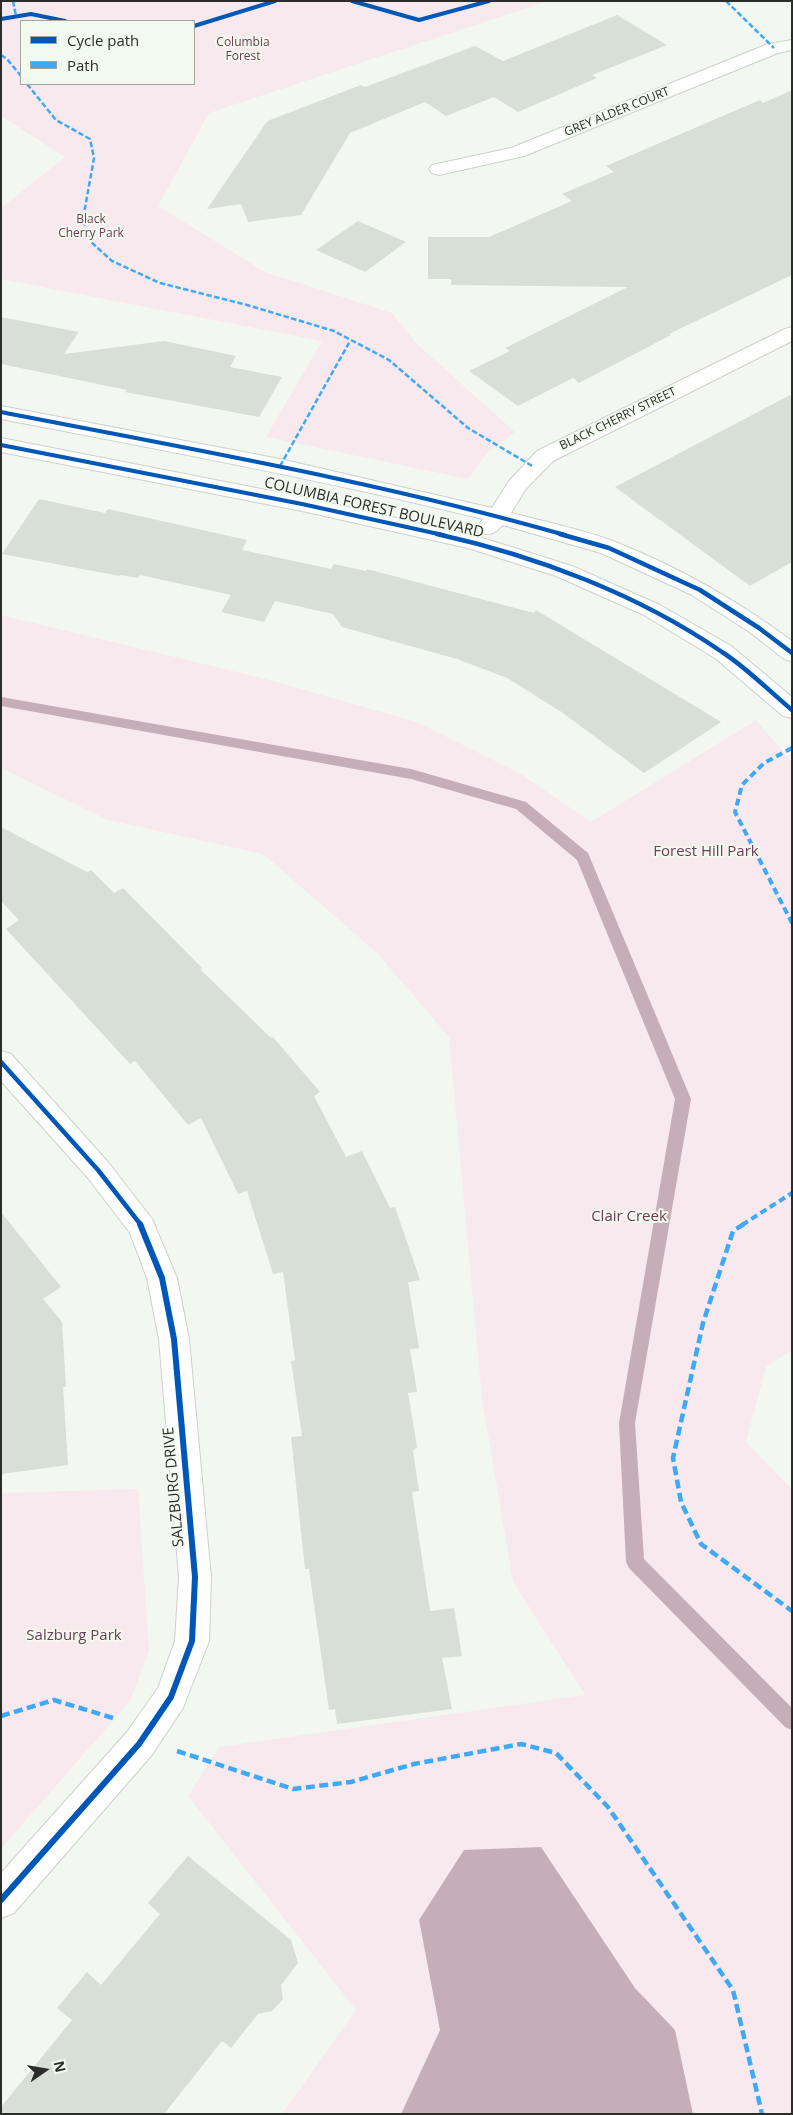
<!DOCTYPE html>
<style>
body{margin:0}
#map{position:relative;width:793px;height:2115px;overflow:hidden;background:#f3f7f1;font-family:"Open Sans",sans-serif}
canvas{display:block}
.frame{position:absolute;inset:0;border:2px solid #2b2d2a;pointer-events:none}
.legend{position:absolute;left:20px;top:20px;width:175px;height:65px;box-sizing:border-box;background:#f2f9ef;border:1px solid #a2a7a0;margin:0;padding:6px 9px;list-style:none;font-size:15px;color:#2b2d2a}
.legend li{display:flex;align-items:center;gap:10px;height:25px}
.legend b{width:25px;border:1px solid #a2a7a0}
.north{position:absolute;left:20px;top:2045px;width:50px;height:50px;-webkit-text-stroke:4px #f2f9ef;paint-order:stroke;rotate:77deg;font-size:14px;font-weight:700;line-height:20px;text-align:center;color:#2b2d2a}
.north::after{content:'';display:block;margin:auto;width:18px;height:22px;background:#2b2d2a;clip-path:polygon(50% 0,100% 100%,50% 72%,0 100%)}
</style>
<div id="map">
<canvas width="793" height="2115"></canvas>
<div class="frame"></div>
<ul class="legend">
<li><b style="height:6px;background:#0057b8"></b>Cycle path</li>
<li><b style="height:6px;background:#3fa9f5"></b>Path</li>
</ul>
<div class="north">N</div>
</div>
<script>
const g = document.querySelector('canvas').getContext('2d');
g.lineJoin = 'round';
function fillPath(path, color) {
  g.fillStyle = color;
  g.fill(path, 'evenodd');
}
function stroke(path, color, width, dash) {
  g.strokeStyle = color;
  g.lineWidth = width;
  g.lineCap = dash ? 'butt' : 'round';
  g.setLineDash(dash || []);
  g.stroke(path);
}
function write(font, color, halo, rows, align = 'center') {
  g.font = font + ' "Open Sans",sans-serif';
  g.lineWidth = 4;
  g.setLineDash([]);
  g.textBaseline = 'middle';
  g.strokeStyle = halo;
  g.fillStyle = color;
  for (const [text, x, y, turn = 0] of rows) {
    g.save();
    g.translate(x, y);
    g.rotate((+turn || 0) * Math.PI / 180);
    g.textAlign = isNaN(turn) ? turn : align;
    if (halo) g.strokeText(text, 0, 0);
    g.fillText(text, 0, 0);
    g.restore();
  }
}
fillPath(new Path2D(`
 M1,1H548L209,113L158,206L265,272L392,313L416,343L515,432L486,454L468,479L266,437L322,341L1,279V208L65,157L1,116ZM21,21H194V84H21Z
 M1,615L266,679L417,722L521,774L591,822L756,720L792,762V1350L766,1367L746,1442L792,1489V2114H693L675,2030L635,1988L541,1847L419,1920L440,2030L401,2114H282L356,2010L188,1796L219,1747L585,1695L513,1582L482,1399L449,1037L377,953L263,854L108,820L1,768Z
 M138,1489L149,1651L130,1701L1,1849V1493Z`), '#f8e9ee');
fillPath(new Path2D(`
 M541,1847L635,1988L675,2030L693,2114H401L440,2030L419,1920L464,1850Z`), '#c6aeb8');
fillPath(new Path2D(`
 M1,697L411,769L526,802L588,853L691,1099L635,1423L644,1559L792,1708V1730L785,1727L629,1568L626,1562L619,1423L675,1099L577,860L516,809L411,779L1,706Z`), '#c6aeb8');
fillPath(new Path2D(`
 M617,15L667,45L592,75L597,78L518,112L494,97L446,116L425,102L350,133L301,215L248,222L241,204L207,209L266,123L270,120L361,85L365,87L475,46L503,61Z
 M792,90V275L669,334L671,335L579,383L573,378L518,406L469,371L510,351L505,348L628,287L451,285V279H428V237H489L572,201L562,194L614,172L606,166L760,100L763,103Z
 M358,221L406,242L365,272L316,250Z
 M1,317L79,332L64,354L164,341L236,356L230,367L282,377L259,417L125,392L127,390L1,364Z
 M792,394V562L750,586L615,487Z
 M39,499L105,513L108,509L247,540L242,550L331,569L334,564L366,571L367,569L534,613L536,610L721,722L644,773L560,711L507,678L457,659L342,627L333,614L275,601L264,622L221,612L231,595L140,575L138,578L121,575L120,576L2,554Z
 M1,827L87,872L91,870L114,893L123,888L202,968L200,969L271,1038L273,1037L320,1092L314,1096L346,1157L362,1151L390,1208L395,1207L420,1280L408,1282L419,1348L410,1349L417,1392L408,1393L417,1447L413,1451L419,1491L412,1492L430,1611L454,1608L462,1656L442,1658L452,1709L337,1724L335,1709L329,1710L309,1569H305L291,1437L302,1436L291,1361L295,1360L283,1272L273,1274L247,1191L238,1194L201,1118L188,1125L135,1061L130,1064L6,929L19,920L1,901Z
 M1,1212L61,1287L43,1299L62,1322L66,1387H63L68,1465L1,1474Z
 M188,1856L291,1940L298,1963L281,1985L283,1999L272,2011L258,2014L231,2048L222,2041L164,2114H1V2107L72,2020L57,2008L87,1972L101,1985L160,1914L148,1903Z`), '#d8dfd6');
const minor = new Path2D(`
 M792,40V50L778,53L524,156L439,175L432,173L429,169L432,165L511,148L768,44Z
 M792,327V341L553,461L525,490L511,513C546,522 585,530 618,543C680,568 738,601 792,641V661L784,659L751,633L692,595L601,553L503,525C495,533 491,536 479,533L476,528L483,519C323,480 162,450 1,419V406L280,459L492,508L509,481L537,451L785,329Z
 M1,438L302,497L473,535L572,566L660,605L731,646L792,697V718L783,716L715,658L644,615L556,576L468,548L302,511L1,452Z
 M1,1051L11,1054L108,1162L152,1219L177,1278L189,1339L211,1577L209,1641L183,1708L151,1756L14,1913L1,1918V1873L127,1732L158,1688L175,1641L179,1577L159,1339L147,1278L130,1233L88,1178L1,1081Z`);
stroke(minor, '#cdd0cc', 2);
fillPath(minor, '#fdfefd');
stroke(new Path2D(`
 M13,1L16,16
 M726,1L774,48
 M1,55L7,59L21,76
 M27,84L56,120L90,139L94,158L83,219L90,241L112,261L160,283L247,305L334,331L389,360L468,428L534,467
 M280,466L350,341`), '#3fa9f5', 2.5, [5.5, 2.5]);
stroke(new Path2D(`
 M792,748L764,763L742,785L735,812L792,923
 M742,1225L792,1193`), '#3fa9f5', 4, [7, 4]);
stroke(new Path2D(`
 M744,1224L733,1231L703,1323L673,1458L681,1502L701,1544L792,1611
 M1,1716L54,1700L113,1718
 M177,1751L293,1789L351,1782L414,1764L521,1744L556,1753L608,1807L733,1990L762,2114`), '#3fa9f5', 4.5, [9, 4.5]);
stroke(new Path2D(`
 M352,1L419,20L489,1
 M1,19L31,14L65,21
 M194,26L275,1
 M1,412C190,449 380,482 565,535
 M1,445L302,504L443,535`), '#0057b8', 4);
stroke(new Path2D(`
 M437,534C536,556 638,594 722,652C747,668 769,691 792,710
 M560,534L609,548L700,590L759,628L792,653
 M1,1062L98,1170L141,1225`), '#0057b8', 4.5);
stroke(new Path2D(`
 M1,1900L139,1744L171,1697L192,1641L195,1577L174,1339L162,1278L140,1224`), '#0057b8', 6);
write('12px', '#6f3b56', '#f2f9ef', [
 ["Columbia",243,43],
 ["Forest",243,57],
 ["Black",91,220],
 ["Cherry Park",91,234]
]);
write('12px', '#2b2d2a', '#f2f9ef', [
 ["GREY ALDER COURT",617,112,-22],
 ["BLACK CHERRY STREET",618,419,-26]
]);
write('15px', '#2b2d2a', '#f2f9ef', [
 ["COLUMBIA FOREST BOULEVARD",374,508,13],
 ["SALZBURG DRIVE",174,1487,-95]
]);
write('15px', '#6f3b56', '#f2f9ef', [
 ["Forest Hill Park",706,852],
 ["Clair Creek",629,1217],
 ["Salzburg Park",74,1636]
]);
</script>
